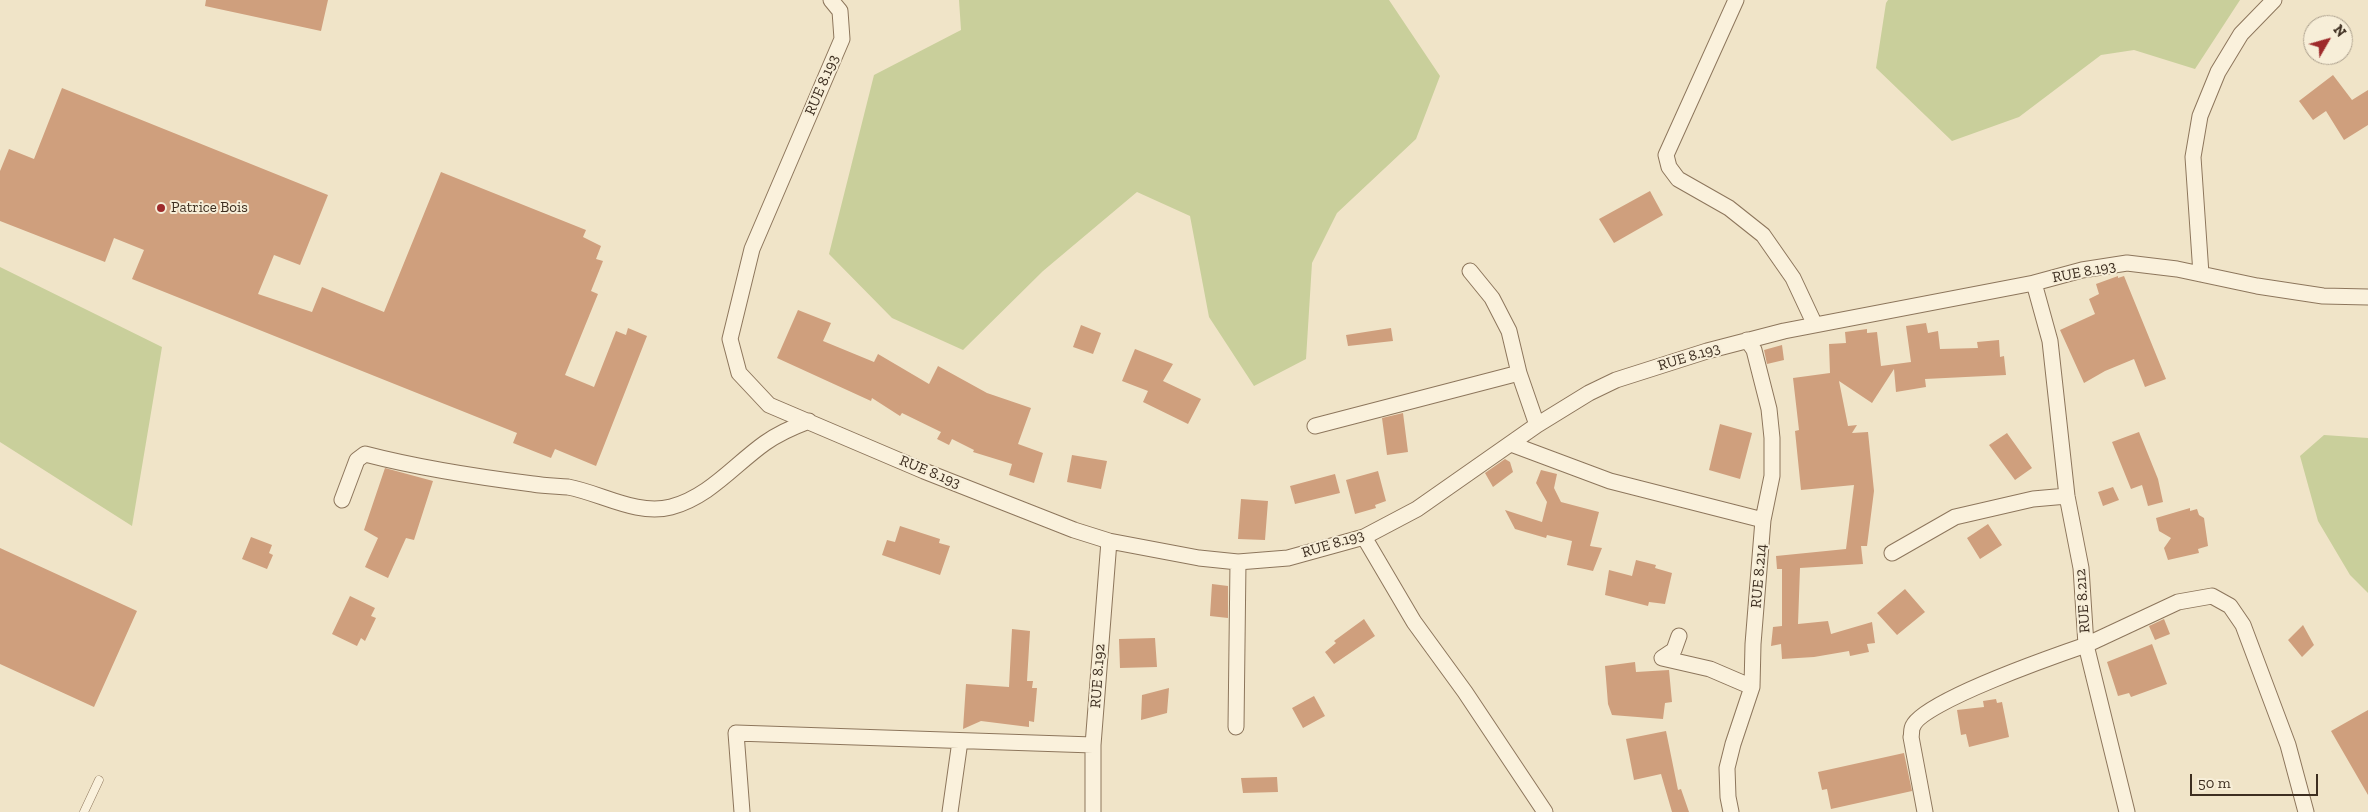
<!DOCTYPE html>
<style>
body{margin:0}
#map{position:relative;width:2368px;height:812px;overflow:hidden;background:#f0e4c8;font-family:"Zilla Slab",serif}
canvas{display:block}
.north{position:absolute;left:2303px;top:15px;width:50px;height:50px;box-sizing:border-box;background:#f7eed8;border:1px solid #ada18e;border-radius:50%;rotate:52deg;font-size:14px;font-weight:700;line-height:20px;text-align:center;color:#3d2e20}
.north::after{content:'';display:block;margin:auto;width:18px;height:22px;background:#9e2a2b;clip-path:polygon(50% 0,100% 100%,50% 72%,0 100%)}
.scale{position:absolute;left:2190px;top:774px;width:128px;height:22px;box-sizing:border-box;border:2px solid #3d2e20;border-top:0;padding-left:6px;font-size:15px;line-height:18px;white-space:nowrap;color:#3d2e20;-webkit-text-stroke:4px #f7eed8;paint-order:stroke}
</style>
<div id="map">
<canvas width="2368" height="812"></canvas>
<div class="north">N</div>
<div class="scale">50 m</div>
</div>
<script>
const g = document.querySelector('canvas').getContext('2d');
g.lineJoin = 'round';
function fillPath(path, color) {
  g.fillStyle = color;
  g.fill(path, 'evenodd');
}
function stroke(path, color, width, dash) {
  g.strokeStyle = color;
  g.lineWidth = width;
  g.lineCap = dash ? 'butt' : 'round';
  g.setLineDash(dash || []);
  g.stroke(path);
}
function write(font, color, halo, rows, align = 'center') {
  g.font = font + ' "Zilla Slab",serif';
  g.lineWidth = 4;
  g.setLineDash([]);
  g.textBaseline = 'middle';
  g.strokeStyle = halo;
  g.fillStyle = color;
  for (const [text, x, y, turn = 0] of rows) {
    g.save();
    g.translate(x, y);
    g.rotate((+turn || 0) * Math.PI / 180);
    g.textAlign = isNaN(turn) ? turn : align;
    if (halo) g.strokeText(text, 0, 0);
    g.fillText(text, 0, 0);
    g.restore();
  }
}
fillPath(new Path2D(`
 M959,0H1389L1440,76L1416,139L1337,213L1312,263L1306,359L1254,386L1209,317L1190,216L1137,192L1043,271L963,350L892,318L829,254L874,75L961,30Z
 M1888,0H2240L2195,69L2134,50L2101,55L2019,117L1952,141L1876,68L1886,3Z
 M0,267L162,347L132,526L0,442Z
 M2324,435L2368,438V593L2350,575L2318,521L2300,456Z`), '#c9cf9b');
fillPath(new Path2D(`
 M206,0H328L321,31L205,6Z
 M2333,75L2352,100L2368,90V125L2344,140L2326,111L2313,120L2299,101Z
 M62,88L328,195L300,265L274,255L258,294L312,312L322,287L384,312L441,172L586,230L583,237L601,246L596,259L603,261L591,291L598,294L565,375L594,387L616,331L626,335L628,328L647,336L596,466L555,449L551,458L513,443L517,433L132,279L144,250L114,238L105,262L0,221V171L9,149L34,159Z
 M1650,191L1663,215L1614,243L1599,219Z
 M2118,276V278L2124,276L2166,379L2145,387L2134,359L2105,371L2084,383L2060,330L2095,314L2089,299L2099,294L2096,284Z
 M798,310L831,323L823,341L874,362L878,354L929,384L938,366L987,393L1031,408L1018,444L1043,453L1034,483L1009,475L1012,464L973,452L974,450L952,439L949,445L937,439L941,432L902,413L900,416L872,398L871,401L777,358Z
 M1926,323L1928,333L1938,331L1940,349L1978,348L1977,342L1999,340L2000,357L2004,356L2006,375L1925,379L1926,387L1896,392L1894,369L1872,403L1839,381L1848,426L1857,425L1852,433L1868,432L1874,491L1867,546H1861L1863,564L1800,568L1798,624L1828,621L1831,634L1872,622L1875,643L1867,644L1869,652L1850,656L1849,651L1814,657L1782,659L1781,644L1771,646L1773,627L1782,626V569H1777L1776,556L1846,549L1854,485L1801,490L1795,431L1799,430L1793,378L1830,373L1829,344L1846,343L1845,332L1867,329V333L1877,332L1881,366L1911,362L1906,326Z
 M1081,325L1101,333L1093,354L1073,347Z
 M1391,328L1393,341L1348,346L1346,335Z
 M1782,345L1784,360L1767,364L1764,350Z
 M1135,349L1173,364L1163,381L1201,399L1188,424L1143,402L1148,391L1122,381Z
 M1403,413L1408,452L1387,455L1382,418Z
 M1720,424L1752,433L1740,479L1709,470Z
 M2139,432L2158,479L2163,502L2148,506L2142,485L2131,489L2112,442Z
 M2007,433L2032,468L2015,480L1989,445Z
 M1072,455L1107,461L1101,489L1067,482Z
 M1505,459L1510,462L1513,472L1493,487L1485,473Z
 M385,468L433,481L414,540L406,538L388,578L365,567L378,538L364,530Z
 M1541,470L1557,474L1554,488L1561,502L1599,512L1590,546L1602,548L1593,571L1567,565L1572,541L1547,535L1546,538L1515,529L1505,510L1542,522L1547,502L1536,483Z
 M1378,471L1386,501L1375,505L1376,508L1355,514L1346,480Z
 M1335,474L1340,493L1295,504L1290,486Z
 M2113,487L2119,500L2103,506L2098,492Z
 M1241,499L1268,501L1265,540L1238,539Z
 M2190,508V511L2197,509L2199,515L2204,518L2208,546L2198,549L2199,553L2168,560L2164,548L2171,538L2159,531L2156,518Z
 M1988,524L2002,545L1980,559L1967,538Z
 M900,526L940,539L939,543L950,546L940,575L882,555L887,540L895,542Z
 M251,537L272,545L269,553L273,555L267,569L242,559Z
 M0,548L137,611L94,707L0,664Z
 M1636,560L1656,565L1655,568L1672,573L1665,604L1649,602L1648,606L1605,595L1609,570L1632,576Z
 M1212,584L1228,586V618L1210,616Z
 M1905,589L1925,612L1897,635L1877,613Z
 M350,596L375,608L371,616L376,618L365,641L361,638L357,646L332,634Z
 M1364,619L1375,636L1334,664L1325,652L1336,643L1334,641Z
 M2164,619L2170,634L2155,640L2149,626Z
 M2303,625L2314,645L2302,657L2288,640Z
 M1012,629L1030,631L1027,681H1033L1032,688H1037L1034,722L1029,721V727L981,721L963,729L966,684L1009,687Z
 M1155,638L1157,667L1120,668L1119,639Z
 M2152,644L2167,684L2131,697L2129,693L2118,696L2107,662Z
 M1635,662L1636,672L1669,670L1672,702L1665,703L1663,719L1612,715L1608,704L1605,666Z
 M1169,688L1167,713L1141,720L1142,695Z
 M1314,696L1325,716L1303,728L1292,708Z
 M1996,699L1997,703L2002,702L2009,737L1969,747L1966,734L1961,735L1957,710L1984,707L1983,701Z
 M2368,710V795L2331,731Z
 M1666,731L1678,790L1681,789L1689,812H1672L1661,774L1634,780L1626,739Z
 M1904,753L1912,791L1831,809L1827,789L1822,790L1818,772Z
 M1277,777L1278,792L1243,793L1241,778Z`), '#cf9f7d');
const service = new Path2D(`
 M84,812L99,780`);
const minor = new Path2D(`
 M831,0L840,11L842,39L752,249L730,339L739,373L769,405L924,471L1074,530L1109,541L1199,558L1238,562L1288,558L1364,537L1417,509L1537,425L1589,393L1616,380L1707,351L1784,331L2034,283L2082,270L2127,263L2177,269L2257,286L2323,296L2368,297
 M1736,0L1666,155L1669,167L1678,179L1729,208L1763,235L1793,278L1815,325
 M1470,271L1492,298L1509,331L1519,373L1537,425
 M2201,274L2193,157L2200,116L2218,72L2241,34L2274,0
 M1315,426L1519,373
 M1511,444L1610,481L1763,520
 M342,500L357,460L365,454C419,468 477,477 533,484C545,486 556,486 568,487C601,493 637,516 671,507C709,497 734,465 765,443C779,433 793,427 809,421
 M1364,537L1414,622L1465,692L1545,812
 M1892,553L1955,517L2033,499L2067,496
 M1679,636L1674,650L1662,658L1710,669L1752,687
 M1236,727L1238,562
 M742,812L736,733L1093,745
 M950,812L960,741
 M1093,812V745L1109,541
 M1731,812L1728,797L1727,768L1733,744L1752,687L1753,644L1763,520L1772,476V438L1769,409L1754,350L1747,340
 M1925,812L1911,737C1912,734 1911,729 1913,726C1922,702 2057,655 2086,645L2081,568L2067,496L2050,341L2034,283
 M2127,812L2086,645L2178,602L2212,596L2230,606L2243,625L2288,745L2306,812`);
stroke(service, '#8d765c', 9);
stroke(minor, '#8d765c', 17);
stroke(service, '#faf1dc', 8);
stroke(minor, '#faf1dc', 15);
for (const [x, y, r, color] of [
 [161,208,5,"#9e2a2b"]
]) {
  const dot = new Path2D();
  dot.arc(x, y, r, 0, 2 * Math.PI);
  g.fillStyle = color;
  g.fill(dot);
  stroke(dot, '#f7eed8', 2);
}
write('15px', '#3d2e20', '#f7eed8', [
 ["RUE 8.193",822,85,-67],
 ["RUE 8.193",2084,272,-11],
 ["RUE 8.193",1689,357,-17],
 ["RUE 8.193",930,472,22],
 ["RUE 8.193",1333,544,-17],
 ["RUE 8.214",1759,576,-85],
 ["RUE 8.212",2083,601,-94],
 ["RUE 8.192",1098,676,-86]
]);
write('15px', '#3d2e20', '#f7eed8', [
 ["Patrice Bois",171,208]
], 'left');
</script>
